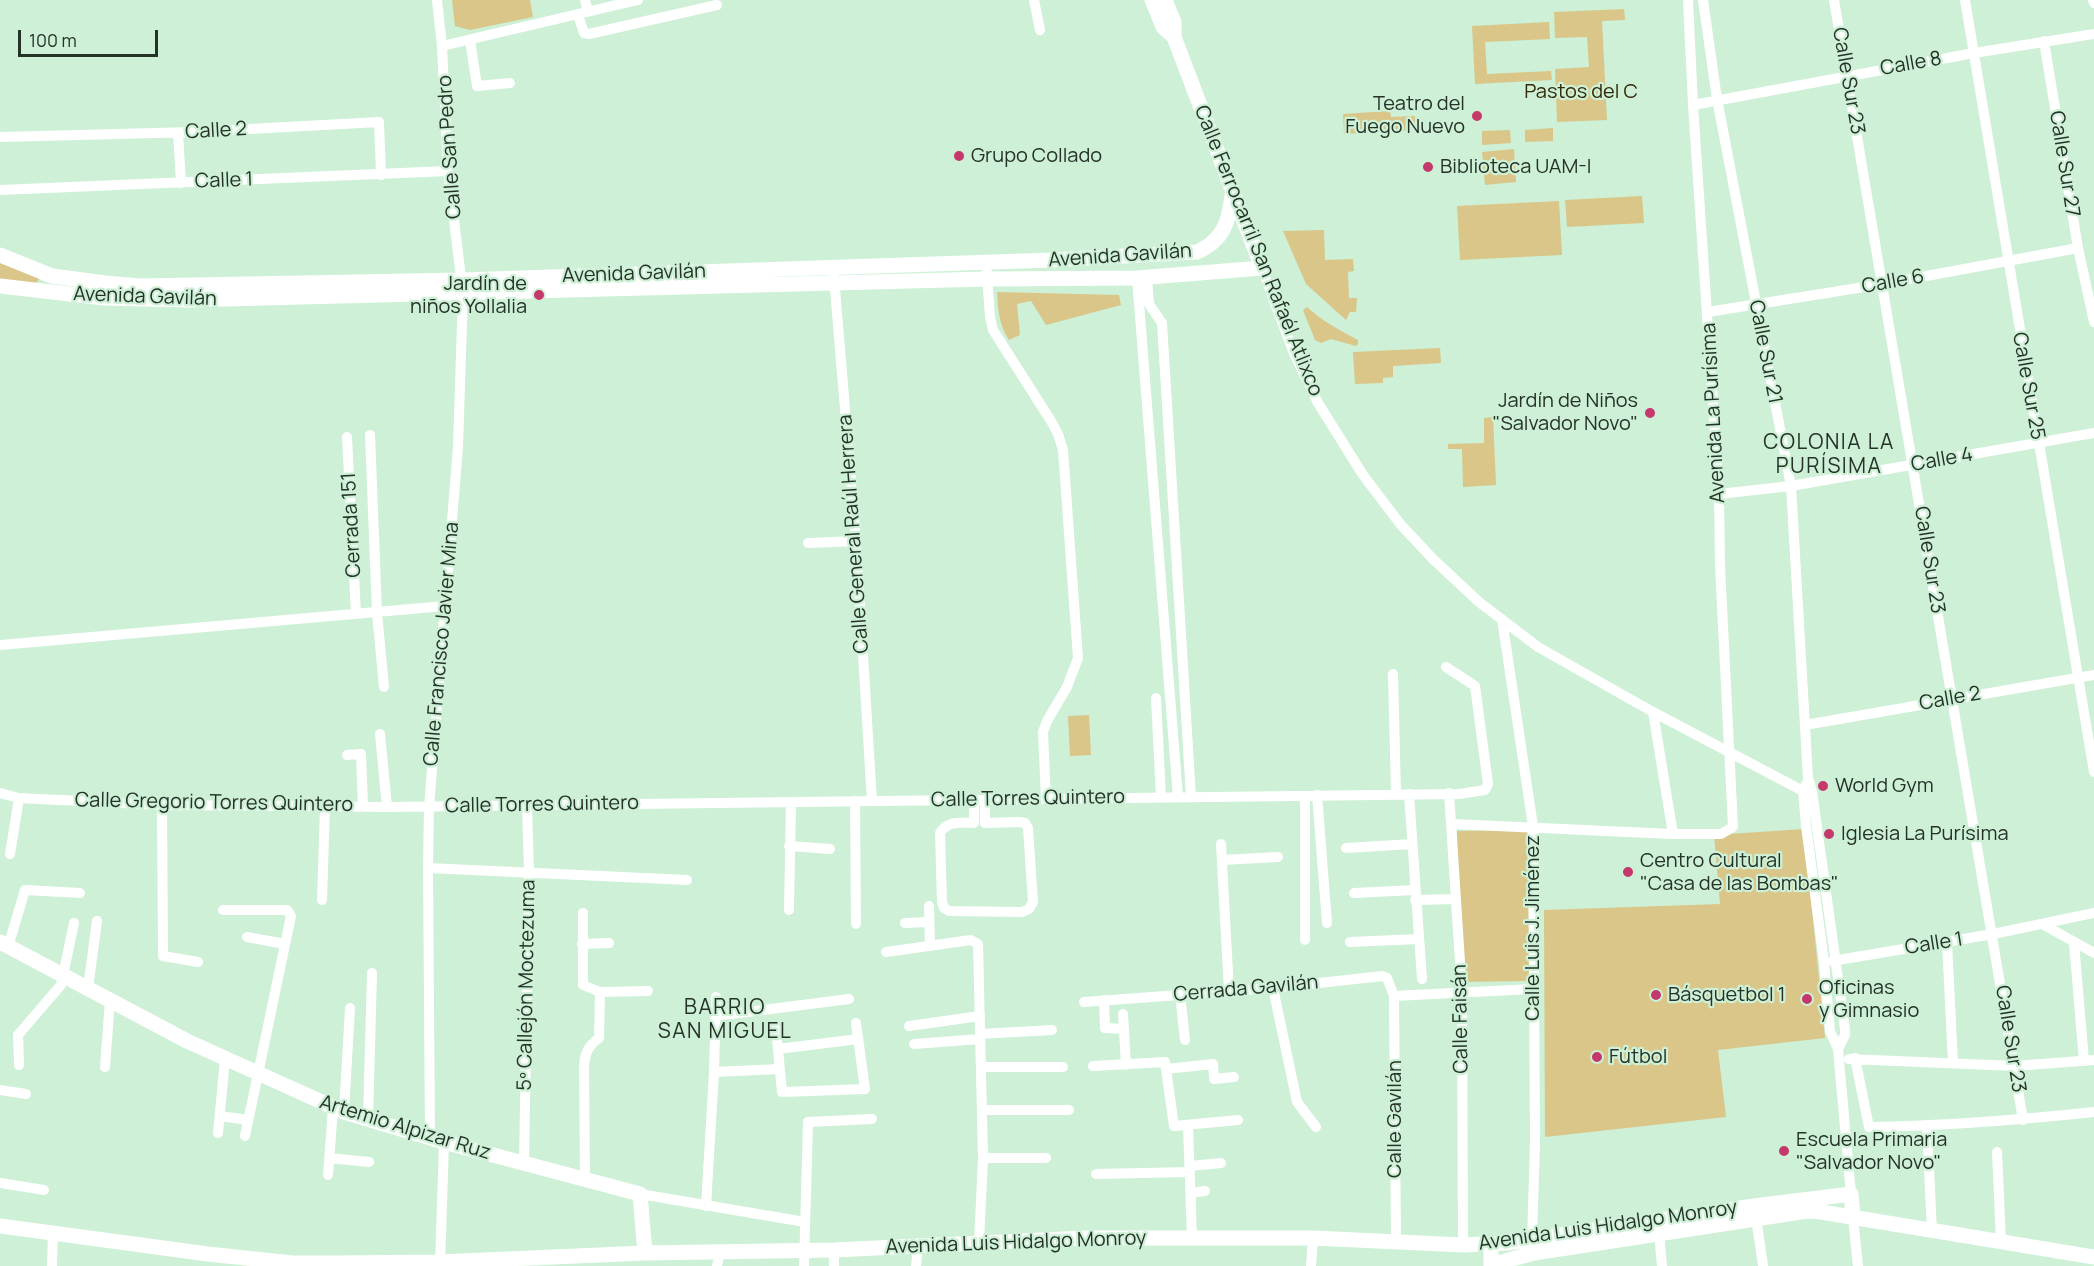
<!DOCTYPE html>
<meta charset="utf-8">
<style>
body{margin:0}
#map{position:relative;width:2094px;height:1266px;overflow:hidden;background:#cdf0d6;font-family:Manrope,sans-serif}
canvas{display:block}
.scale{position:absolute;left:18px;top:30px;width:140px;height:27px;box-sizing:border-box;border:3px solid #253228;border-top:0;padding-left:8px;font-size:18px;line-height:21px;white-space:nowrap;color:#253228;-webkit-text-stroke:4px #cdf0d6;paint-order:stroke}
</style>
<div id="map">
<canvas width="2094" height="1266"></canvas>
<div class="scale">100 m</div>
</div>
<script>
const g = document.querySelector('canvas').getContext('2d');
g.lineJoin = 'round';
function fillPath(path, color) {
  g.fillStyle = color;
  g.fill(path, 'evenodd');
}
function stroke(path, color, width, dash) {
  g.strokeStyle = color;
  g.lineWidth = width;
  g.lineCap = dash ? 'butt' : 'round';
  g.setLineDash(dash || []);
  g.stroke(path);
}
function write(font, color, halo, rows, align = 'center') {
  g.font = font + ' Manrope,sans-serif';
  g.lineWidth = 4.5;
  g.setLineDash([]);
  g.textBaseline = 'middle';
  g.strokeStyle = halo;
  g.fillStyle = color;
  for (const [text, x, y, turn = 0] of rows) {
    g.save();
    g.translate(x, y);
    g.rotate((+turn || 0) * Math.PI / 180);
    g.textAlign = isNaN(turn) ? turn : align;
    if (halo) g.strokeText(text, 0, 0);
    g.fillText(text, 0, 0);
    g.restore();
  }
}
fillPath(new Path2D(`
 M452,0H530L533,17L470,30L455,26Z
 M1624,9L1625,20L1602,21L1607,120L1557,122L1555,69L1589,67L1587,37L1555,38L1554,12Z
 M1549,22L1550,39L1485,42L1487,74L1551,71L1552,80L1475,84L1472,26Z
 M1390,111L1391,117L1415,116V130L1344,134L1343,114Z
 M1553,128V141L1525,142V130Z
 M1510,130L1511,143L1482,145V131Z
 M1514,149L1516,182L1485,185L1482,152Z
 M1642,196L1644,223L1567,227L1565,200Z
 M1559,201L1562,255L1460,260L1457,206Z
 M1324,230L1325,260L1353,259L1354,271L1348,272L1349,298H1357L1356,312H1350L1346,320L1306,284L1283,231Z
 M0,261L40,277L35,286L0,285Z
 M997,292L1119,295L1121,305L1046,325L1031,301L1017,304L1020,335L1009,340C999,325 998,310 997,292Z
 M1307,307C1322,321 1339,330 1358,340V344L1356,346L1331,339L1321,343L1315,340L1303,310Z
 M1440,348L1441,363L1393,366V377L1383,378V383L1355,384L1353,352Z
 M1493,417L1496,485L1463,487L1462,449H1448V444L1484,443V418Z
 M1089,715L1091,755L1070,756L1068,716Z
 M1804,829L1825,1038L1718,1050L1726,1117L1545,1137L1544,910L1720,904L1714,835Z
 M1527,830L1530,981L1459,982L1457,831Z`), '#d9c688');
stroke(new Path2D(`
 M585,0L588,12
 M1034,0L1040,30
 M1703,0L1717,99L1791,486L1808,778L1812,791L1845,1029V1035L1838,1049
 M1834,0L2023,1120
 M1965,0L2094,772
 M2093,0L2094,3
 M578,15L584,33L589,34L717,5
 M470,40L477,86L510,83
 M2044,41L2078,248L2094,322
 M442,46L638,0
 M1693,105L1974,53L2094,34
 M178,133L181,183
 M0,137L194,132L379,122L381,175
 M0,190L448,171
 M986,262L990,317L993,330L1051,421L1058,434L1063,450L1078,658L1067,687L1047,721L1043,732L1046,799
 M1262,268L1293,351L1318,403L1363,475L1401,525L1433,559L1479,602L1538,647L1653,712L1803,791H1812
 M834,277L856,541L872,801
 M1137,278L1178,797
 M1147,278L1149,304L1162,323L1191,797
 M1708,312L1883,284L2078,248
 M370,435L377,613L384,687
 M347,437L356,614
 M1719,494L1791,486L2094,433
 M808,543L856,541
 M1502,619L1533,826L1535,1142L1532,1239
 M0,645L445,606
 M1393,674L1396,794
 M1156,698L1161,797
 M1653,712L1673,834
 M1805,725L2094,675
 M380,734L387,807
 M347,755L361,754L363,807
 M1806,784L1803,791L1806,826L1824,962L1830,1031L1838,1049L1851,1194
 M0,793L19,798L162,805L387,807L1459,794L1485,790L1488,784L1475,686L1446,667
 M1449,793L1462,992L1463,1245
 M1409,794L1422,979
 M1317,795L1327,923
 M974,800V823C962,823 947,820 940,833L942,902L944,908L949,911L1022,912L1029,909L1033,902L1028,828L1025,823L1019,822L985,823V800
 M855,801L856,924
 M162,805L163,956L198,962
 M1452,824L1673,834H1721L1733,827L1720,566L1719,494L1693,105L1688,0
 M1221,844L1229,991
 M789,846L830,849
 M1346,848L1412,844
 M10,854L19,798
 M1222,860L1278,857
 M428,868L687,880
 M1354,893L1415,890
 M322,900L325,806
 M1415,900L1455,899
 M929,906L930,946
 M223,910H287L291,916L245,1136
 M789,910L791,802
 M583,913V985L600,992L648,991
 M905,923L928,922
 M2044,925L2094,953
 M247,937L285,944
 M1305,940V796
 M1350,942L1419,939
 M1947,942L1953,1063
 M2074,943L2084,1061
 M582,944L609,943
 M8,947L25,890L80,893
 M886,952L971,940L978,944L983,1158L979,1243
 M1832,961L1993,934L2094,913
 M88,988L97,921
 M1273,988L1297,1102L1316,1127
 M1180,994L1185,1040
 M1394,996L1533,989
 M1104,1000L1105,1028L1124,1029
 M1084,1002L1273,988L1383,976L1387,978L1394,996L1396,1241
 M1123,1014L1126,1065
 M716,1016L849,999
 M909,1026L980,1016
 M776,1028L782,1092L865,1089L856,1023
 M980,1034L1052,1030
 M914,1044L980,1039
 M778,1049L858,1039
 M1855,1058L1869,1127C1945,1126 2019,1120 2094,1112
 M1849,1059L2015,1066L2094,1060
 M19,1065L18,1035L61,985L74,923
 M1093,1066L1165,1062L1174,1126L1238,1120
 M105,1067L110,1000
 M981,1067H1063
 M1166,1069L1213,1064L1214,1079L1234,1077
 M714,1072L780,1069
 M0,1090L26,1094
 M982,1110H1069
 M344,1112L350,1008
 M220,1116L248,1120
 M368,1119L372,973
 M1188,1125L1192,1238
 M1927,1127L1932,1232
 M218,1133L225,1059
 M430,1138L428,868L429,807L458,446L463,294L448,171L442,46L437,0
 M1997,1152L2001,1241
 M329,1158L369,1162
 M983,1158H1046
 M524,1164L529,871L527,806
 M1190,1166L1221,1163
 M1096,1174L1190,1172
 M328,1175L333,1108
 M585,1181L584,1066C585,1053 588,1046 599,1038L600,992
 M0,1183L44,1190
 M1191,1193L1205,1191
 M640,1194L805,1222
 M706,1206L714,1072L716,997
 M1756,1218L1763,1265
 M1853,1218L1858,1266
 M1659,1233L1662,1266
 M834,1250V1266
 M52,1266L53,1234
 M440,1266L444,1142
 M717,1266L720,1252
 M804,1266L808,1122L872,1119
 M916,1266L918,1247
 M1311,1266L1313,1238`), '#fff', 10);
stroke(new Path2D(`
 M1152,0L1163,27L1174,37
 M0,255L52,276L105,283L140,286L462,280L1052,260L1197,252C1224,240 1229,221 1232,195
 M0,286L104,298L188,300L986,279L1137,278L1262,268L1174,37V22L1165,0
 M0,942L187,1041L344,1112L444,1142L640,1194L645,1253
 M0,1226L208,1254L292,1263H334L439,1262L645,1253L834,1250L1084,1238H1313L1463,1245L1507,1243L1754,1206L1851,1194L1853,1218
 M1491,1244V1265L1534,1253L1807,1211L1821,1212L2094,1257`), '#fff', 15);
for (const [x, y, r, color] of [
 [1477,116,6,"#c4386b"],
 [959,156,6,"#c4386b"],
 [1428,167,6,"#c4386b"],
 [539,295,6,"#c4386b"],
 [1650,413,6,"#c4386b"],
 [1823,786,6,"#c4386b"],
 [1829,834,6,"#c4386b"],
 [1628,872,6,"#c4386b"],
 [1656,995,6,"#c4386b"],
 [1807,999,6,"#c4386b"],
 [1597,1057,6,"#c4386b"],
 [1784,1151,6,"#c4386b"]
]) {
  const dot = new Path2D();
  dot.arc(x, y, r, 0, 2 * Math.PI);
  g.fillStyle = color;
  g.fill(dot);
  stroke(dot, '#cdf0d6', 2);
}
write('20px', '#253228', '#cdf0d6', [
 ["Calle 8",1911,64,-10],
 ["Calle Sur 23",1848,81,80],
 ["Calle 2",216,131,-3],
 ["Calle San Pedro",450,147,-94],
 ["Calle Sur 27",2064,164,81],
 ["Calle 1",224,181,-2],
 ["Calle Ferrocarril San Rafaél Atlixco",1258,251,68],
 ["Avenida Gavilán",1120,256,-4],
 ["Avenida Gavilán",634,274,-2],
 ["Calle 6",1893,282,-10],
 ["Avenida Gavilán",145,297,2],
 ["Calle Sur 21",1765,352,79],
 ["Calle Sur 25",2028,386,80],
 ["Avenida La Purísima",1714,413,-93],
 ["Calle 4",1942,460,-10],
 ["Cerrada 151",352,525,-93],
 ["Calle General Raúl Herrera",854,534,-94],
 ["Calle Sur 23",1929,560,81],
 ["Calle Francisco Javier Mina",442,644,-85],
 ["Calle 2",1950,699,-10],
 ["Calle Torres Quintero",1028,799,-1],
 ["Calle Gregorio Torres Quintero",214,803,1],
 ["Calle Torres Quintero",542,805,-1],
 ["Calle Luis J. Jiménez",1533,928,-90],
 ["Calle 1",1934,944,-9],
 ["5º Callejón Moctezuma",527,985,-89],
 ["Cerrada Gavilán",1246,989,-5],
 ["Calle Faisán",1461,1019,-91],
 ["Calle Sur 23",2010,1039,81],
 ["Calle Gavilán",1395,1119,-90],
 ["Artemio Alpizar Ruz",405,1128,17],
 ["Avenida Luis Hidalgo Monroy",1608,1226,-8],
 ["Avenida Luis Hidalgo Monroy",1016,1243,-2]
]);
write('20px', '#332907', '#cdf0d6', [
 ["Pastos del C",1581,92]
]);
write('20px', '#253228', '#cdf0d6', [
 ["Teatro del",1465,104,"right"],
 ["Fuego Nuevo",1465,127,"right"],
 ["Grupo Collado",971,156],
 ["Biblioteca UAM-I",1440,167],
 ["Jardín de",527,284,"right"],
 ["niños Yollalia",527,307,"right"],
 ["Jardín de Niños",1638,401,"right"],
 ["\"Salvador Novo\"",1638,424,"right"],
 ["World Gym",1835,786],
 ["Iglesia La Purísima",1841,834],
 ["Centro Cultural",1640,861],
 ["\"Casa de las Bombas\"",1640,884],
 ["Oficinas",1819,988],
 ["y Gimnasio",1819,1011],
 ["Básquetbol 1",1668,995],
 ["Fútbol",1609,1057],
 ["Escuela Primaria",1796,1140],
 ["\"Salvador Novo\"",1796,1163]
], 'left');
g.letterSpacing = '1.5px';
write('21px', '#253228', '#cdf0d6', [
 ["COLONIA LA",1829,443],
 ["PURÍSIMA",1829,467],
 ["BARRIO",725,1008],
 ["SAN MIGUEL",725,1032]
]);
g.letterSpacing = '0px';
</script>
